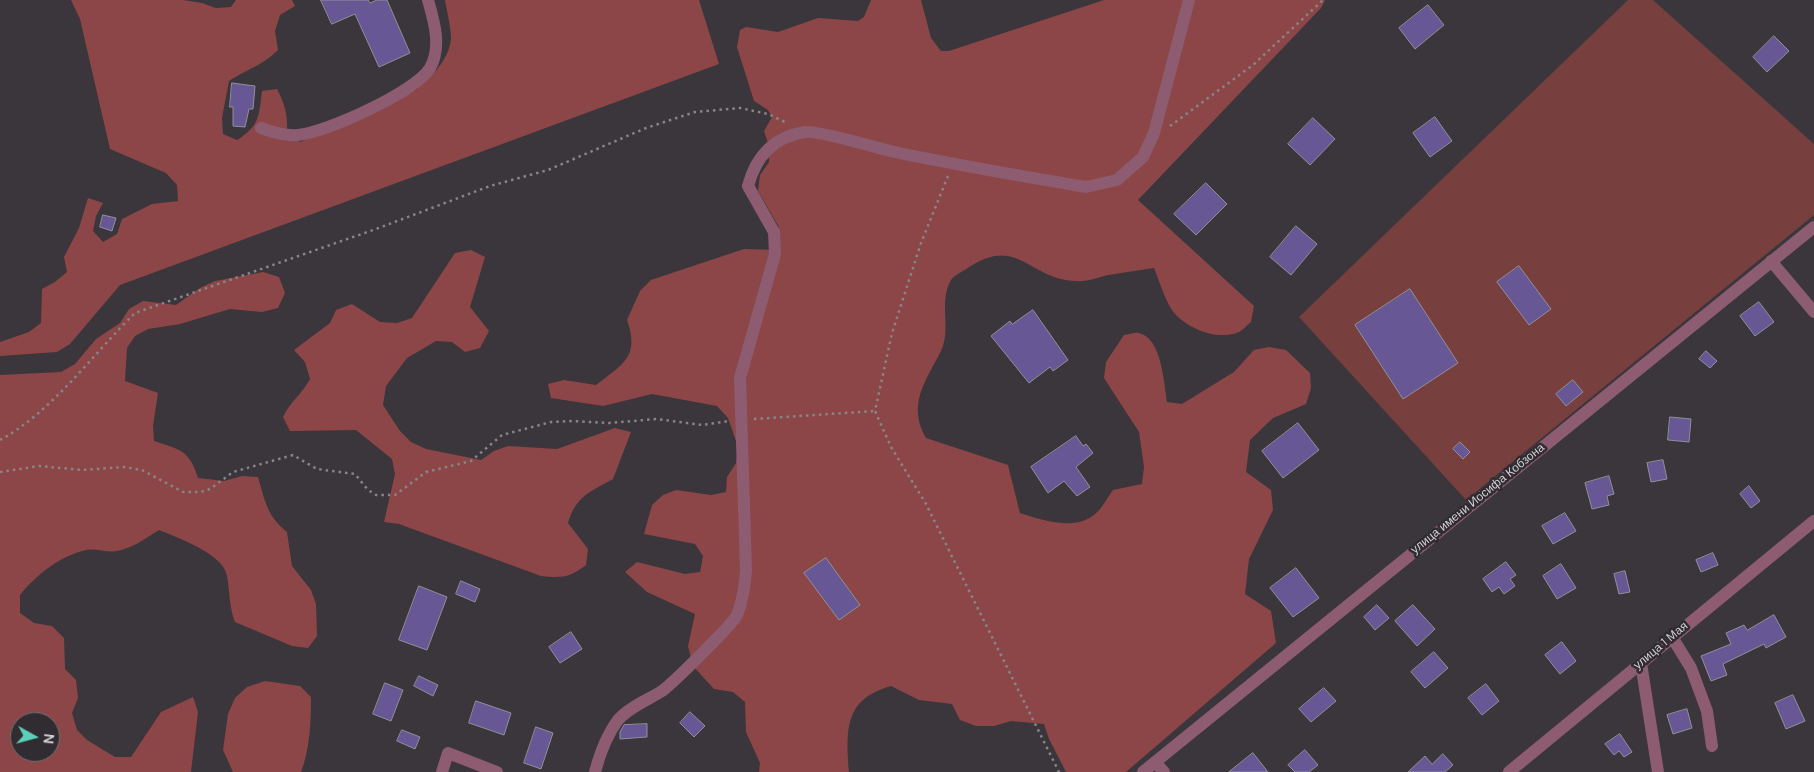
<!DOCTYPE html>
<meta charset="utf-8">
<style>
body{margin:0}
#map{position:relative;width:1814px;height:772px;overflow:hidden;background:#3a363b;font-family:"DM Sans",sans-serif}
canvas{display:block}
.north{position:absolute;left:10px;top:712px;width:50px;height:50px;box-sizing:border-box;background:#302c31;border:1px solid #716e72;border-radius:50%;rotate:97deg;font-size:14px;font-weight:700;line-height:20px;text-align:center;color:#d3d0d3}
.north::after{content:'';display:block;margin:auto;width:18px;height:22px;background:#5dceb8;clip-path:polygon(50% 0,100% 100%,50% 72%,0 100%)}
</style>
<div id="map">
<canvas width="1814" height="772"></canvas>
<div class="north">N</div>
</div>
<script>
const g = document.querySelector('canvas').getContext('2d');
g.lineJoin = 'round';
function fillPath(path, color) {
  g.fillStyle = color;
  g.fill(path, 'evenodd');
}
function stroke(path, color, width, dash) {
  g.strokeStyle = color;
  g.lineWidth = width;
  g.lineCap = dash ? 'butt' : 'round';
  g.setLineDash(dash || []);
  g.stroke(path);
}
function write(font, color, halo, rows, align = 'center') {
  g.font = font + ' "DM Sans",sans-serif';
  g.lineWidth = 5;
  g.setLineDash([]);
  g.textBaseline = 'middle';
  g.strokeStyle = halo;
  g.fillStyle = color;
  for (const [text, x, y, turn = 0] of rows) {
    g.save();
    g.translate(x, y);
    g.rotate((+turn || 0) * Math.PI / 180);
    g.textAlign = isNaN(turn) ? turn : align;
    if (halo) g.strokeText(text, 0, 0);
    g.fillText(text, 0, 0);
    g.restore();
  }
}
fillPath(new Path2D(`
 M1628,0H1653L1814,144V215L1466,500L1299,317Z`), '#783f3f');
fillPath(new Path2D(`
 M71,0H183L202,3L216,8L231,7L236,0H292L295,6L280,15L275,31L278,50C262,66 247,69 229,81L222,118L223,134L237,140C260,126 259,115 262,91L277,89C285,104 288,116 287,133L300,142L416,90C431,77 449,60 451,39C451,27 447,12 445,0H699L719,64L120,285L70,344L57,352L0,356V342L29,332L41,323L42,289L55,282L67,272L64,257L79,228L88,198L103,203L96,216L93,231L103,242L117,234L122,219L152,204L178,201L177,185L166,173L110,149L80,19Z
 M871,0H921L931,38L941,51H949L1104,0H1325L1321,8L1138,200L1254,306L1251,322C1247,325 1243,330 1239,332C1218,341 1189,329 1175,314C1165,302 1160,282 1154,268C1139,270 1123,273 1108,275C1097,278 1087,282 1075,281C1029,279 1018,235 969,267C964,271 954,275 951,280C938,302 952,328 941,351C925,382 907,405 926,438L1008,465L1020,513C1042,520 1074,531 1094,515C1102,509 1107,498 1113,490L1142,484L1144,467L1139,432L1104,378L1106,362L1124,335C1128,335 1135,332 1139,333C1162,338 1164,384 1167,402L1182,404L1234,372L1254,350L1269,347L1286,350L1310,373L1311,388L1306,404L1273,418L1250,440L1246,472L1271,490L1273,510L1249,559L1245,594L1271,611L1276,643L1126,772H1066L1049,739L1044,724L1011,721L994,726H976L960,720L952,704L919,700L891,686C844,699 846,730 849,772H759L760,763L746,732L745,702L733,692L714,689L693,666L688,646L695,614L647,592L625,572L637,562L685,574L700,572L703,556L695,544L644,534L652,505L663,495L676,490L711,495L726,492L727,477L736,463L738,447L728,418L717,406L652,394L603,406L551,398L548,384L564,380L596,385C623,364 640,357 627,320L640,291L651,280L744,249L779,250V227L758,191L760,175L769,162V146L764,131L772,117L768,110L754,101L737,47L740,30L746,27L778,32L818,18L858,21L864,17Z
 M471,250L485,257L470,307L489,331L480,348L465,352L452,342L436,341L407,358L386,386L383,405L400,431L411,442L426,449L481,460L494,451L508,446L557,449L615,428L631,432L613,479C590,492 576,496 568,523L588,549L586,565C569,578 562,578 541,576L399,524L384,522L395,474L392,459L356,430L290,431L283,417C290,402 302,394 310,379L305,362L294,350L330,323L336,310L352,304L380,322L397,323L412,318L455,253Z
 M263,272L279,277L285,293L278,308L262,312L230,309L180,324L148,329L135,336L127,348L125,381L158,393L153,426L154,441C180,450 189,449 198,478L224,481L242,476L258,477C265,501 267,516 287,532L292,566L311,590L316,604L317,636L308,648L292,646L235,622C229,606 230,593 227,576C224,554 178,538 159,530C146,538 133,548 117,551C107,553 96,548 86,550C60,556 36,575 20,595V613L34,623L52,626L64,638L65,669L76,680L78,698L72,713L77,730L87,740L115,757H131L161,712L193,697L198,712L191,772H0V375L61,372L75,364L96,339L120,323L129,309L143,301L176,305L200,288L215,281ZM20,722H50V752H20Z
 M265,681L300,686L311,697C311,721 310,749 301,772H233L223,750L228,714L235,698L247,687Z`), '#8d4647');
const building = new Path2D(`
 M321,0H368L370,3L377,0H387L410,53L379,67L355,14L332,24Z
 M1428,5L1444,25L1415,49L1399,28Z
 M1774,36L1789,51L1767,72L1753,57Z
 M232,83L255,86L253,109H249L245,127L233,126V107H230Z
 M1435,117L1452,141L1430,157L1413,133Z
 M1313,118L1335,139L1310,165L1288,144Z
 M1206,183L1227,204L1196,235L1174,214Z
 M103,215L116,218L112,231L100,227Z
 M1296,226L1317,244L1291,275L1270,257Z
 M1519,266L1551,309L1529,325L1497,282Z
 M1410,289L1458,363L1403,399L1355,325Z
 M1759,302L1774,322L1755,336L1740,316Z
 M1033,310L1068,360L1053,371L1050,367L1029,383L991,336L1010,321L1012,324Z
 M1706,351L1717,361L1710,368L1699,359Z
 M1573,380L1583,392L1566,406L1556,394Z
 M1670,417L1691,419L1689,442L1668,440Z
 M1298,423L1319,450L1283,478L1262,451Z
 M1076,436L1083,446L1086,444L1093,453L1076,467L1090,487L1077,496L1064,481L1048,493L1031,467Z
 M1460,442L1470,452L1463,459L1453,449Z
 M1663,460L1667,479L1651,482L1647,463Z
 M1609,476L1614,494L1607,496L1609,505L1592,509L1585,483Z
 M1749,486L1760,501L1751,508L1740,494Z
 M1565,513L1576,531L1553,544L1542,526Z
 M1713,553L1718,565L1701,572L1696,560Z
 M826,558L860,605L839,620L804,573Z
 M1506,562L1516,575L1510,579L1515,586L1504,594L1499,587L1492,592L1483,579Z
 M1561,564L1576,588L1557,599L1543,576Z
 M1296,568L1319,598L1293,617L1270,588Z
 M1625,571L1630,592L1619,594L1614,574Z
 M461,581L480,589L475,602L456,594Z
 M419,586L447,597L427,650L399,640Z
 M1377,605L1389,618L1375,630L1364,617Z
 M1413,605L1435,629L1417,646L1395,621Z
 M1774,615L1786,637L1766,648L1764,644L1723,664L1727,675L1711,681L1701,656L1731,644L1726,633L1744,625L1747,630Z
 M571,632L582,649L560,663L549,647Z
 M1562,642L1576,661L1560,674L1545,655Z
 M1434,652L1448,668L1425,688L1411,672Z
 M419,676L438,685L433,696L414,686Z
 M385,683L403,690L391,721L373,714Z
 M1486,684L1499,701L1482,715L1468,698Z
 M1324,688L1336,701L1311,722L1299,709Z
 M1793,695L1805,721L1786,729L1775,703Z
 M476,701L511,713L504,735L469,723Z
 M1687,709L1692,728L1673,734L1667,715Z
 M690,712L705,726L694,737L680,723Z
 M647,724V737L620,739V732L624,725Z
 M536,727L553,733L541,769L524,763Z
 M402,730L420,737L415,749L397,741Z
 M1620,734L1632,752L1624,757L1619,751L1614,755L1605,744Z
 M1305,750L1318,765L1309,772H1295L1288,765Z
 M1253,753L1268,772H1229Z
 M1443,754L1453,765L1445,772H1408L1425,756L1432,764Z`);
fillPath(building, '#675795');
stroke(building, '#919098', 1);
stroke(new Path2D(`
 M1170,126L1253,65L1323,0
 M948,176L921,243L892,333L875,411L891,447L926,504L1059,772
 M754,419L875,411
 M0,440C52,412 93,354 135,313L376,229L490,186L548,170L646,128L695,112L740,108L768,114L787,123
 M0,472L39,466L82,470L124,467L142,470L183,492H201L210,489L233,472L293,455L317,469L355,474L368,490L376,495H395L426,472L471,461L502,435L551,422L572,421L609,423L657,419L702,425L729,421`), '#888589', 2.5, [2.5, 4]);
stroke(new Path2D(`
 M261,128C273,132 285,136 298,135C325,133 417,91 430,68C442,47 434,21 428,0
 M1771,261L1814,312
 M1672,637L1691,668L1707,711L1712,746
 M1641,663L1658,772
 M1155,762L1164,772
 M442,772L448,753L497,772
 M595,772C600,753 606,736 618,720C629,707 648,700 662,691C672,684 733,624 737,615C743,600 745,586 746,570L740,378L775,254L774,232L748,186C756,156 773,137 805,132C817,130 874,147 890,151C955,165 1021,176 1086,187L1117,180L1143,157L1154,133L1189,0
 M1143,772L1814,227
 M1509,772L1814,521`), '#8d5c71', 12);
write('12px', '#d3d0d3', '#302c31', [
 ["улица имени Иосифа Кобзона",1478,499,-39],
 ["улица 1 Мая",1661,646,-40]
]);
</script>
